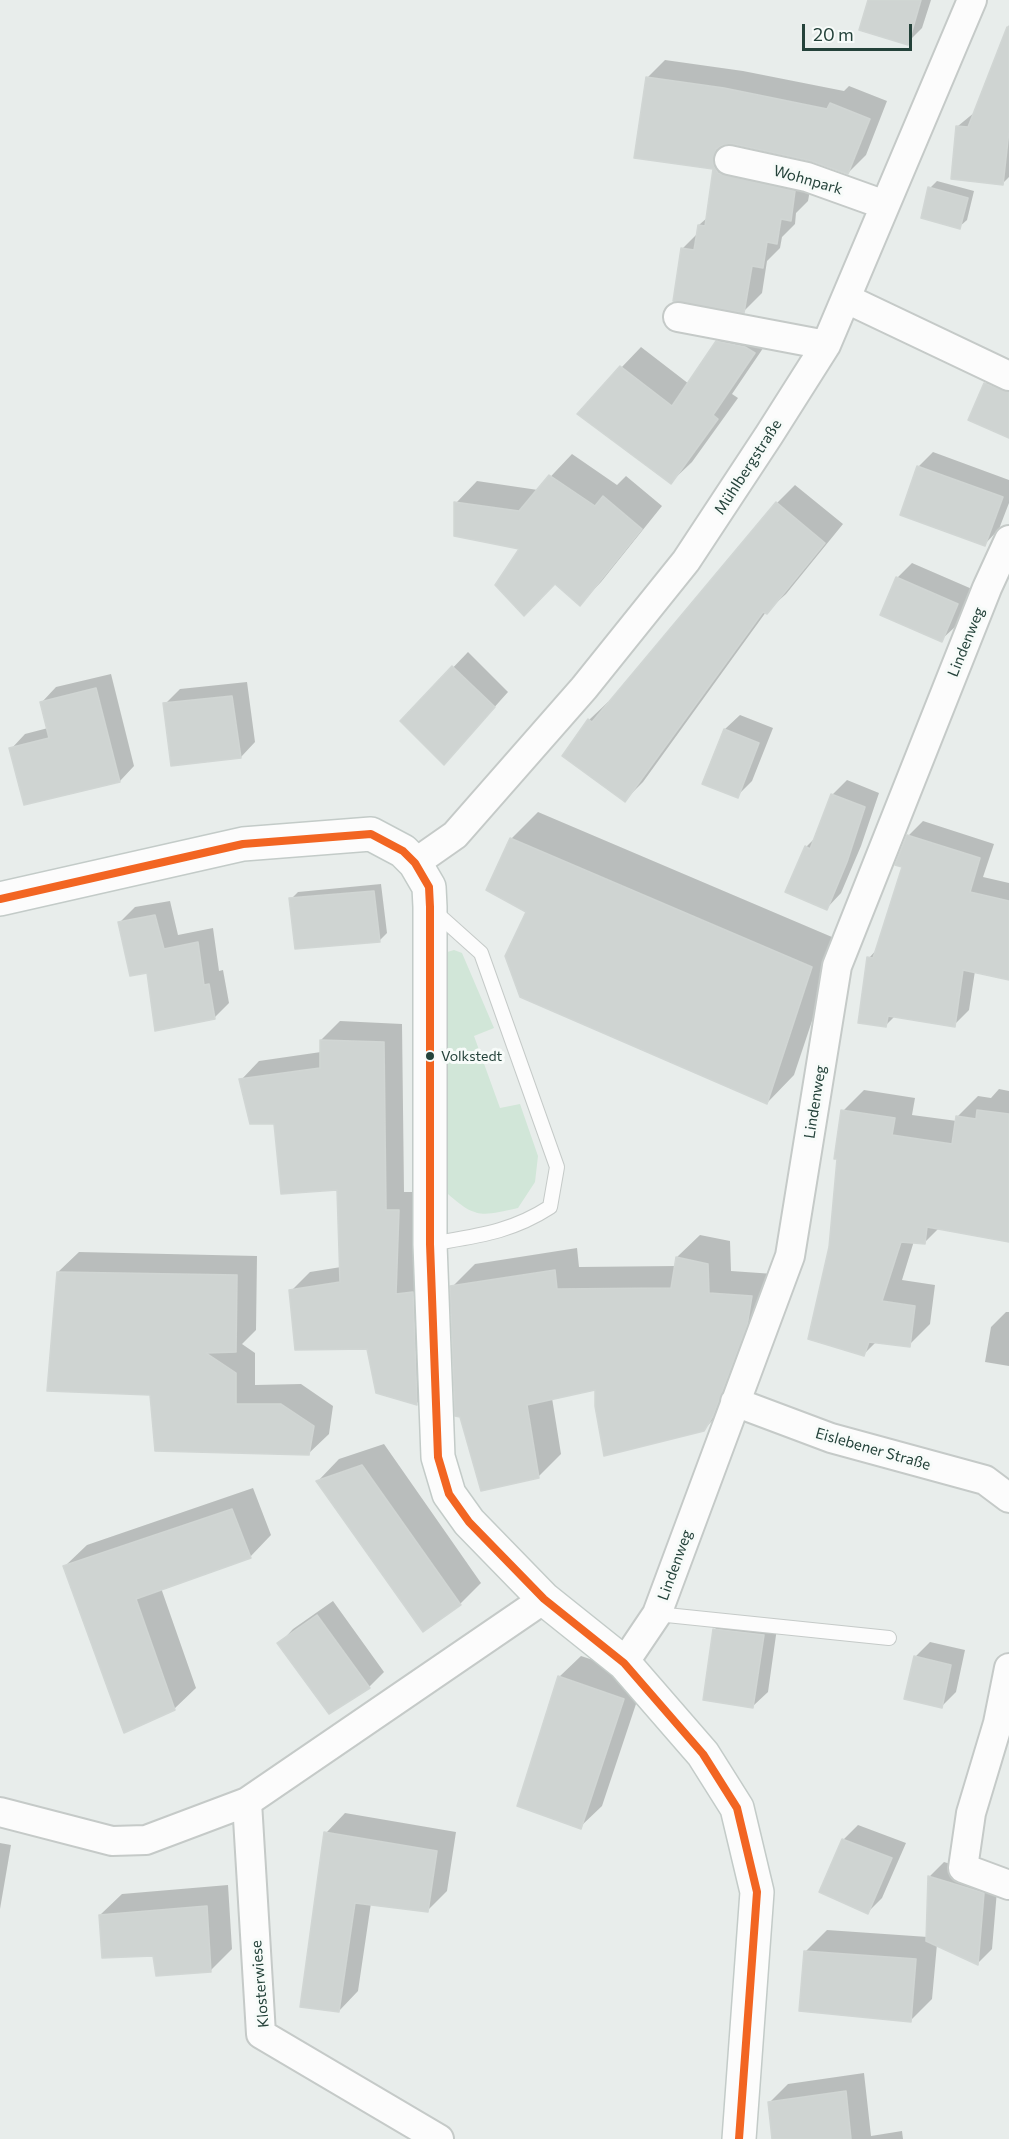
<!DOCTYPE html>
<meta charset="utf-8">
<style>
body{margin:0}
#map{position:relative;width:1009px;height:2139px;overflow:hidden;background:#e8edeb;font-family:Commissioner,sans-serif}
canvas{display:block}
.scale{position:absolute;left:802px;top:24px;width:110px;height:27px;box-sizing:border-box;border:3px solid #24423a;border-top:0;padding-left:8px;font-size:18px;line-height:21px;white-space:nowrap;color:#24423a;-webkit-text-stroke:4px #f7fbf9;paint-order:stroke}
</style>
<div id="map">
<canvas width="1009" height="2139"></canvas>
<div class="scale">20 m</div>
</div>
<script>
const g = document.querySelector('canvas').getContext('2d');
g.lineJoin = 'round';
function fillPath(path, color) {
  g.fillStyle = color;
  g.fill(path, 'evenodd');
}
function stroke(path, color, width, dash) {
  g.strokeStyle = color;
  g.lineWidth = width;
  g.lineCap = dash ? 'butt' : 'round';
  g.setLineDash(dash || []);
  g.stroke(path);
}
function write(font, color, halo, rows, align = 'center') {
  g.font = font + ' Commissioner,sans-serif';
  g.lineWidth = 6;
  g.setLineDash([]);
  g.textBaseline = 'middle';
  g.strokeStyle = halo;
  g.fillStyle = color;
  for (const [text, x, y, turn = 0] of rows) {
    g.save();
    g.translate(x, y);
    g.rotate((+turn || 0) * Math.PI / 180);
    g.textAlign = isNaN(turn) ? turn : align;
    if (halo) g.strokeText(text, 0, 0);
    g.fillText(text, 0, 0);
    g.restore();
  }
}
fillPath(new Path2D(`
 M454,950L462,953L494,1028L474,1036L500,1108L520,1104L538,1156L535,1182L518,1208C482,1216 476,1219 448,1194L441,965L444,953Z`), '#d1e6d8');
fillPath(new Path2D(`
 M870,0H931L922,28L907,43Z
 M1009,25V177L1003,183L958,126L975,112Z
 M665,60L743,71L844,91L849,86L887,101L866,155L848,173L811,159L731,142L736,155L813,174L808,201L796,213L795,224L782,237L780,248L767,261L762,293L744,311L683,248L698,233L699,225L708,217L715,168L647,78Z
 M937,181L974,191L967,220L959,227L930,188Z
 M737,321L774,332L732,394L738,398L692,462L671,482L621,368L641,347L689,384L717,342Z
 M1000,369L1009,372V436L970,419L986,383Z
 M933,452L1009,480V503L999,529L985,544L918,467Z
 M572,454L617,485L626,476L662,506L601,582L580,604L521,548L456,503L477,481L538,490Z
 M795,485L843,524L786,594L766,612L643,782L625,800L589,720L608,702L610,703L777,503Z
 M912,563L972,589L956,626L941,640L882,614L898,577Z
 M468,652L508,692L458,748L403,720Z
 M111,674L134,766L120,781L25,804L11,749L25,734L48,728L42,702L56,687Z
 M247,682L255,742L241,757L165,704L180,689Z
 M740,715L773,728L752,781L737,796L704,783L725,729Z
 M847,780L879,793L861,846L841,893L827,908L806,847L816,837L832,795Z
 M538,812L839,940L794,1075L767,1103L528,912L511,839Z
 M923,821L994,844L983,877L1009,883V978L975,971L969,1010L954,1025L895,1016L886,1025L869,958L878,948L904,866L908,836Z
 M381,884L387,933L380,940L291,899L298,892Z
 M170,901L178,935L213,928L219,971L223,970L229,1003L214,1018L148,971L120,922L135,907Z
 M340,1021L402,1024L404,1192H417L414,1277L431,1274L435,1385L417,1403L369,1347L291,1291L310,1272L341,1267L339,1189L276,1122L241,1080L259,1061L321,1052V1040Z
 M999,1089L1009,1091V1241L939,1228L925,1242L914,1241L902,1280L935,1285L930,1324L909,1345L877,1341L864,1354L830,1247L843,1111L864,1090L915,1098L912,1115L957,1121V1117L978,1096L991,1098Z
 M700,1235L730,1241L731,1271L774,1274L726,1407L703,1430L597,1388L552,1398L561,1454L538,1477L452,1287L475,1264L577,1248L579,1267L676,1266L677,1257Z
 M79,1252L257,1256L256,1330L242,1344L255,1353V1385L301,1384L333,1406L329,1434L308,1454L151,1394L58,1272Z
 M1006,1312H1009V1366L985,1362L991,1327Z
 M384,1444L481,1583L460,1604L318,1481L339,1459Z
 M253,1488L271,1535L250,1557L161,1588L196,1688L174,1709L65,1566L87,1545Z
 M333,1601L384,1672L369,1687L330,1712L279,1644L293,1629Z
 M729,1615L778,1621L768,1692L753,1706L714,1630Z
 M930,1642L965,1650L956,1692L941,1707L915,1657Z
 M581,1656L645,1677L602,1806L580,1827L559,1677Z
 M345,1813L456,1832L447,1891L428,1910L371,1903L358,1991L339,2011L326,1833Z
 M858,1825L906,1843L882,1898L868,1912L843,1840Z
 M0,1843L11,1845L0,1909Z
 M944,1862L998,1879L992,1949L978,1963L937,1944L932,1999L910,2021L806,1951L827,1930L928,1937L930,1876Z
 M228,1885L232,1949L211,1970L155,1955L100,1915L122,1894Z
 M864,2073L871,2136L902,2131L903,2139H774L769,2103L788,2084Z`), '#0003');
const building = new Path2D(`
 M868,0H921L908,45L859,30Z
 M1007,27H1009V131L1003,185L951,179L956,126L968,127Z
 M646,77L724,88L827,109L830,103L870,119L848,174L811,161L733,144L723,145L716,149L713,164L718,173L795,191L791,221L781,219L777,244L767,242L763,268L752,266L744,313L673,301L681,248L694,250L698,225L705,226L713,169L634,158Z
 M928,187L968,198L960,229L921,218Z
 M716,341L745,347L755,353L713,415L718,419L671,484L577,414L620,366L672,406Z
 M984,383L1009,392V438L968,420Z
 M917,466L1003,497L985,546L900,515Z
 M549,475L595,506L603,496L642,529L580,606L555,584L524,616L495,585L519,549L454,536V502L519,511Z
 M776,502L825,543L767,614L763,612L625,802L562,756L588,719L592,722Z
 M896,577L958,604L942,642L880,615Z
 M452,666L495,707L444,765L400,721Z
 M96,688L120,782L24,805L9,748L49,738L40,702Z
 M232,696L241,758L171,766L163,703Z
 M724,729L759,743L738,798L702,784Z
 M831,794L865,807L847,862L827,910L785,892L805,846L810,849Z
 M907,835L980,858L970,892L1009,901V980L963,970L955,1027L888,1016L886,1027L858,1023L867,957L873,958L902,867L895,865Z
 M510,838L812,967L767,1104L520,997L505,956L526,912L486,890Z
 M374,891L380,942L295,949L289,898Z
 M155,915L164,949L198,942L204,985L209,984L215,1019L155,1031L147,973L130,976L118,922Z
 M320,1040L384,1042L386,1210H399L396,1294L413,1292L417,1405L376,1393L367,1349L295,1350L289,1290L340,1282L337,1190L281,1194L274,1124H250L239,1079L320,1068Z
 M841,1110L895,1118L892,1135L952,1144L956,1116L976,1119L977,1110L1009,1114V1242L927,1227L925,1244L901,1242L882,1301L915,1306L910,1347L869,1342L864,1356L808,1339L829,1247L837,1159H834Z
 M676,1257L708,1264L709,1293L752,1296L747,1326L713,1416L704,1431L604,1456L595,1406V1390L527,1405L539,1478L481,1491L460,1417L455,1416L450,1286L555,1270L557,1289L671,1288Z
 M57,1272L237,1275L236,1352L206,1353L236,1373V1404H281L314,1426L309,1455L155,1451L150,1395L47,1391Z
 M362,1465L461,1605L423,1632L316,1481Z
 M232,1509L251,1558L136,1599L175,1710L124,1733L63,1566Z
 M317,1615L370,1688L329,1714L277,1643Z
 M713,1629L764,1635L753,1708L703,1700Z
 M914,1656L951,1665L942,1708L904,1699Z
 M558,1676L624,1699L581,1829L517,1806Z
 M324,1832L437,1851L428,1912L355,1903L339,2012L300,2007Z
 M842,1839L892,1858L868,1914L819,1892Z
 M928,1876L984,1893L978,1965L926,1941Z
 M207,1906L211,1972L156,1976L153,1956L102,1958L99,1915Z
 M804,1951L916,1959L911,2022L799,2011Z
 M846,2091L851,2139H772L768,2102Z`);
fillPath(building, '#cfd4d2');
stroke(building, '#d1d6d4', 1.5);
const lane = new Path2D(`
 M430,1244C475,1236 510,1233 550,1207L557,1167L481,953L433,910
 M657,1614L889,1638`);
const street = new Path2D(`
 M729,160L807,177L885,205
 M847,299L1009,376
 M678,317L826,345
 M415,863L455,835L584,688L686,561L769,435L826,345L972,0
 M735,1402L831,1438L985,1480L1009,1498
 M624,1663L657,1614L790,1256L837,966L987,588L1009,540
 M1009,1668L998,1723L971,1813L963,1868L1009,1885
 M247,1802L261,2034L439,2139
 M0,1812L112,1841L146,1840L247,1802L544,1599`);
const secondary = new Path2D(`
 M0,899L243,844L371,834L403,851L415,863L429,887L430,907V1244L438,1457L449,1494L469,1522L544,1599L624,1663L703,1754L737,1808L757,1892L739,2139`);
stroke(lane, '#c5cac8', 16);
stroke(street, '#c5cac8', 32);
stroke(secondary, '#c3cbc8', 36);
stroke(lane, '#fcfcfc', 14);
stroke(street, '#fcfcfc', 28);
stroke(secondary, '#fcfcfc', 33);
stroke(new Path2D(`
 M0,899L243,844L371,834L403,851L415,863L429,887L430,907V1244L438,1457L449,1494L469,1522L544,1599L624,1663L703,1754L737,1808L757,1892L739,2139`), '#f26522', 8);
for (const [x, y, r, color] of [
 [430,1056,5,"#24423a"]
]) {
  const dot = new Path2D();
  dot.arc(x, y, r, 0, 2 * Math.PI);
  g.fillStyle = color;
  g.fill(dot);
  stroke(dot, '#f7fbf9', 2);
}
write('14px', '#24423a', '#f7fbf9', [
 ["Volkstedt",441,1056]
], 'left');
write('15px', '#24423a', '#f7fbf9', [
 ["Wohnpark",808,180,16],
 ["Mühlbergstraße",748,467,-57],
 ["Lindenweg",966,642,-68],
 ["Lindenweg",815,1102,-81],
 ["Eislebener Straße",873,1449,16],
 ["Lindenweg",675,1565,-70],
 ["Klosterwiese",260,1984,-95]
]);
</script>
